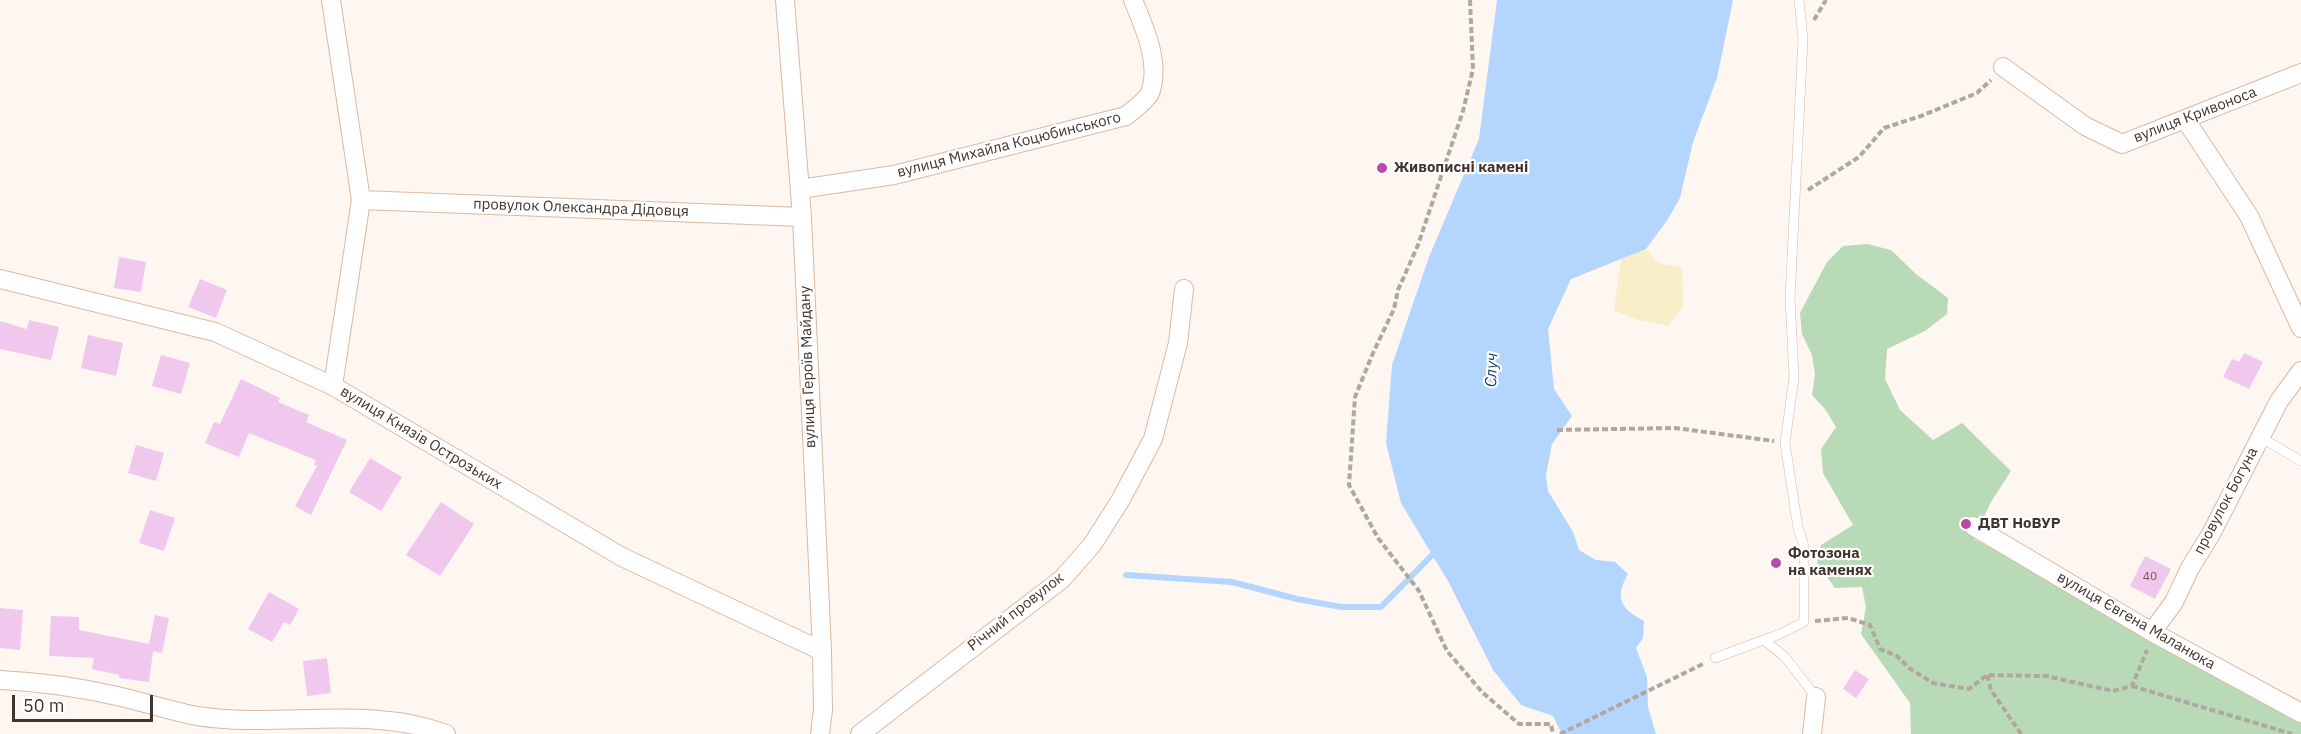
<!DOCTYPE html>
<meta charset="utf-8">
<style>
body{margin:0}
#map{position:relative;width:2301px;height:734px;overflow:hidden;background:#fdf6f1;font-family:"IBM Plex Sans",sans-serif}
canvas{display:block}
.scale{position:absolute;left:12px;top:695px;width:141px;height:27px;box-sizing:border-box;border:3px solid #41342a;border-top:0;padding-left:8px;font-size:18px;line-height:21px;white-space:nowrap;color:#41342a;-webkit-text-stroke:4px #fff;paint-order:stroke}
</style>
<div id="map">
<canvas width="2301" height="734"></canvas>
<div class="scale">50 m</div>
</div>
<script>
const g = document.querySelector('canvas').getContext('2d');
g.lineJoin = 'round';
function fillPath(path, color) {
  g.fillStyle = color;
  g.fill(path, 'evenodd');
}
function stroke(path, color, width, dash) {
  g.strokeStyle = color;
  g.lineWidth = width;
  g.lineCap = dash ? 'butt' : 'round';
  g.setLineDash(dash || []);
  g.stroke(path);
}
function write(font, color, halo, rows, align = 'center') {
  g.font = font + ' "IBM Plex Sans",sans-serif';
  g.lineWidth = 4.5;
  g.setLineDash([]);
  g.textBaseline = 'middle';
  g.strokeStyle = halo;
  g.fillStyle = color;
  for (const [text, x, y, turn = 0] of rows) {
    g.save();
    g.translate(x, y);
    g.rotate((+turn || 0) * Math.PI / 180);
    g.textAlign = isNaN(turn) ? turn : align;
    if (halo) g.strokeText(text, 0, 0);
    g.fillText(text, 0, 0);
    g.restore();
  }
}
fillPath(new Path2D(`
 M1867,244L1891,250L1916,274L1948,298L1947,314L1925,331L1887,349L1885,379L1900,410L1933,440L1962,423L2011,471L1991,502L1974,539L2152,632L2301,714V734H1911L1910,703L1861,634L1866,607L1862,587L1835,588L1817,563L1821,545L1853,525L1823,473L1821,449L1836,427L1825,409L1812,395L1815,375L1812,355L1802,334L1800,313L1827,262L1843,246Z`), '#b8dab7');
fillPath(new Path2D(`
 M1646,249L1659,263L1682,268L1683,306L1669,326L1635,319L1614,310L1621,258Z`), '#f8eec8');
fillPath(new Path2D(`
 M1497,0H1733L1717,78L1693,142L1680,198L1668,219L1646,249L1571,279L1548,329L1554,389L1572,416L1552,444L1546,475L1548,491L1573,532L1579,550L1596,560L1615,562L1628,574C1614,598 1621,609 1644,621L1643,638L1636,648L1647,677L1648,707L1656,734H1562L1553,716L1521,705L1493,670L1448,581L1401,503L1386,443L1392,365L1429,257L1479,139Z`), '#b3d5fe');
stroke(new Path2D(`
 M1126,575L1232,582L1297,599L1341,607H1381L1437,550`), '#b3d5fe', 6);
fillPath(new Path2D(`
 M119,257L146,262L141,292L114,288Z
 M200,279L227,290L216,318L188,307Z
 M29,320L59,327L51,360L0,349V321L27,329Z
 M88,335L123,343L116,376L81,368Z
 M2244,353L2263,362L2249,389L2223,377L2232,359L2239,362Z
 M161,355L190,363L181,394L152,386Z
 M241,379L280,398L278,402L309,415L306,422L347,440L311,515L295,506L317,466L314,465L316,460L249,433L239,457L205,443L214,422L220,424Z
 M136,445L164,453L156,481L128,473Z
 M370,458L402,477L381,511L349,492Z
 M441,502L474,524L440,576L406,555Z
 M150,510L175,518L164,551L139,543Z
 M2145,556L2171,569L2155,599L2130,586Z
 M269,592L299,609L290,625L284,622L272,642L248,629Z
 M0,608L23,610L20,650L0,648Z
 M155,615L169,618L162,653L153,651L149,682L119,678V675L92,669L94,658L49,656L51,616L79,617V630L149,644Z
 M327,658L331,693L307,696L303,661Z
 M1855,670L1869,679L1856,698L1843,689Z`), '#f0c8ee');
const service = new Path2D(`
 M2260,437L2301,461
 M1764,640L1785,657L1816,697
 M1715,658L1780,634L1804,622V546L1798,528L1785,443L1794,377L1790,298L1803,39L1799,0`);
const minor = new Path2D(`
 M331,0L361,200L333,386
 M785,0L802,217L822,651L823,710L820,734
 M2003,67L2085,126L2122,144L2301,73
 M2185,119L2249,216L2301,328
 M800,189L894,175L1126,116C1133,110 1146,101 1150,93C1161,63 1144,27 1133,0
 M361,200L802,217
 M0,279L215,332L333,386L622,557L822,651
 M1973,526L2152,632L2301,713
 M2152,632L2174,602L2190,568L2211,534L2279,401L2301,371
 M0,680C40,682 78,687 117,696C144,702 170,711 197,716C279,729 366,704 446,734
 M860,734L1062,579L1092,545L1120,501L1153,439L1178,343L1184,289
 M1812,734L1816,697`);
stroke(service, '#dab9a1', 10);
stroke(minor, '#dab9a1', 20);
stroke(new Path2D(`
 M1470,0L1473,69L1463,111L1418,245L1398,290L1394,309L1373,353L1355,397L1349,485L1378,538L1419,591L1447,651L1482,692L1519,724H1551L1553,734
 M1814,20L1826,0
 M1808,190L1859,157L1884,128L1921,116L1977,93L1991,80
 M1557,430L1675,428L1774,441
 M1815,621L1848,618L1870,625L1880,649L1897,656L1909,668L1933,683L1969,689L1987,675L2046,676L2113,691L2132,686L2147,650
 M1987,675L1991,690L2021,734
 M2132,686L2292,734
 M1560,734L1705,663`), '#b0a7a0', 4, [6, 3]);
stroke(service, '#fff', 9);
stroke(minor, '#fff', 18);
for (const [x, y, r, color] of [
 [1382,168,6,"#ba4aa7"],
 [1966,524,6,"#ba4aa7"],
 [1776,563,6,"#ba4aa7"]
]) {
  const dot = new Path2D();
  dot.arc(x, y, r, 0, 2 * Math.PI);
  g.fillStyle = color;
  g.fill(dot);
  stroke(dot, '#fff', 2);
}
write('12px', '#6d595b', null, [
 ["40",2150,577]
]);
write('15px', '#41342a', '#fff', [
 ["вулиця Кривоноса",2195,115,-21],
 ["вулиця Михайла Коцюбинського",1009,145,-14],
 ["провулок Олександра Дідовця",581,208,2],
 ["вулиця Героїв Майдану",808,367,-92],
 ["вулиця Князів Острозьких",421,438,31],
 ["провулок Богуна",2226,501,-62],
 ["Річний провулок",1016,612,-38],
 ["вулиця Євгена Маланюка",2136,621,30]
]);
write('bold 15px', '#41342a', '#fff', [
 ["Живописні камені",1394,168],
 ["ДВТ НоВУР",1978,524],
 ["Фотозона",1788,554],
 ["на каменях",1788,571]
], 'left');
write('italic 16px', '#154274', '#fff', [
 ["Случ",1492,370,-88]
]);
</script>
